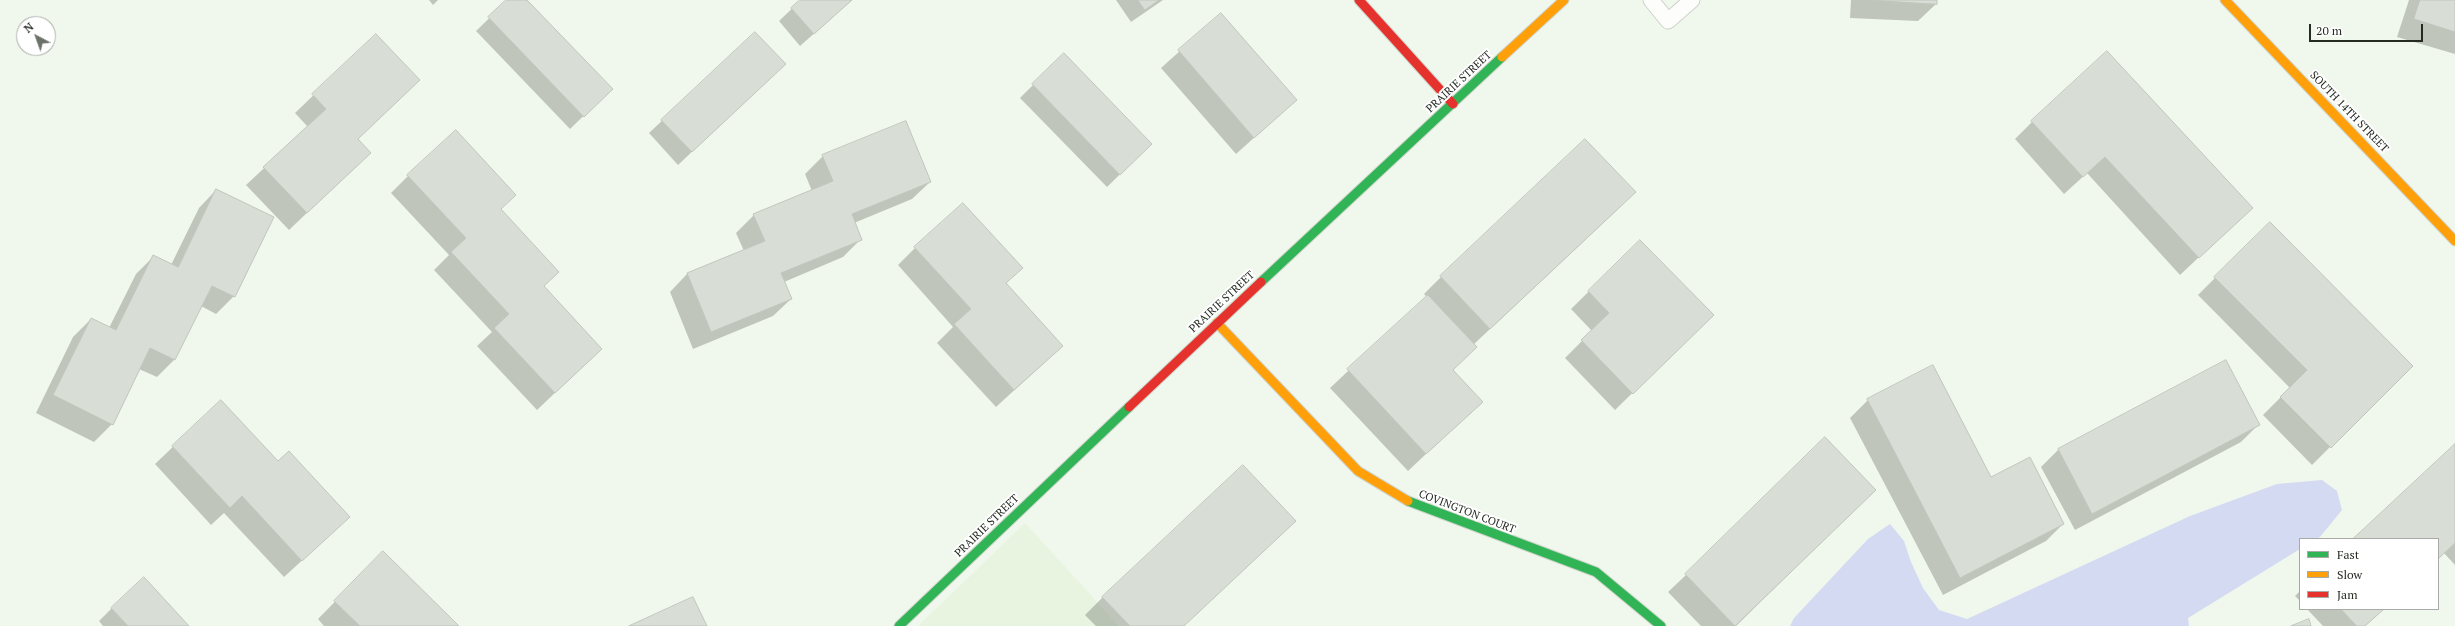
<!DOCTYPE html>
<style>
body{margin:0}
#map{position:relative;width:2455px;height:626px;overflow:hidden;background:#f0f7ec;font-family:"PT Serif",serif}
canvas{display:block}
.legend{position:absolute;left:2299px;top:538px;width:140px;height:72px;box-sizing:border-box;background:#fff;border:1px solid #a8aaa7;margin:0;padding:5px 7px;list-style:none;font-size:12px;color:#252a22}
.legend li{display:flex;align-items:center;gap:8px;height:20px}
.legend b{width:20px;border:1px solid #a8aaa7}
.north{position:absolute;left:16px;top:16px;width:40px;height:40px;box-sizing:border-box;background:#fff;border:1px solid #a8aaa7;border-radius:50%;rotate:319deg;font-size:11px;font-weight:700;line-height:16px;text-align:center;color:#252a22}
.north::after{content:'';display:block;margin:auto;width:14px;height:18px;background:#6c7269;clip-path:polygon(50% 0,100% 100%,50% 72%,0 100%)}
.scale{position:absolute;left:2309px;top:24px;width:114px;height:18px;box-sizing:border-box;border:2px solid #252a22;border-top:0;padding-left:5px;font-size:12px;line-height:14px;white-space:nowrap;color:#252a22;-webkit-text-stroke:3px #fff;paint-order:stroke}
</style>
<div id="map">
<canvas width="2455" height="626"></canvas>
<ul class="legend">
<li><b style="height:5px;background:#30b455"></b>Fast</li>
<li><b style="height:5px;background:#ff9f0a"></b>Slow</li>
<li><b style="height:5px;background:#e5322d"></b>Jam</li>
</ul>
<div class="north">N</div>
<div class="scale">20 m</div>
</div>
<script>
const g = document.querySelector('canvas').getContext('2d');
g.lineJoin = 'round';
function fillPath(path, color) {
  g.fillStyle = color;
  g.fill(path, 'evenodd');
}
function stroke(path, color, width, dash) {
  g.strokeStyle = color;
  g.lineWidth = width;
  g.lineCap = dash ? 'butt' : 'round';
  g.setLineDash(dash || []);
  g.stroke(path);
}
function write(font, color, halo, rows, align = 'center') {
  g.font = font + ' "PT Serif",serif';
  g.lineWidth = 4;
  g.setLineDash([]);
  g.textBaseline = 'middle';
  g.strokeStyle = halo;
  g.fillStyle = color;
  for (const [text, x, y, turn = 0] of rows) {
    g.save();
    g.translate(x, y);
    g.rotate((+turn || 0) * Math.PI / 180);
    g.textAlign = isNaN(turn) ? turn : align;
    if (halo) g.strokeText(text, 0, 0);
    g.fillText(text, 0, 0);
    g.restore();
  }
}
fillPath(new Path2D(`
 M1025,523L1119,626H918Z`), '#e8f4e0');
fillPath(new Path2D(`
 M2322,480L2337,491L2342,510L2320,537L2316,539H2300V549L2188,618L2189,626H1790L1794,618L1868,539L1890,524L1904,541L1911,562L1923,588L1939,610L1967,619L2190,516L2277,484Z`), '#d5daf3');
fillPath(new Path2D(`
 M429,0H438L433,5Z
 M508,0H526L598,102L570,129L476,31Z
 M801,0H852L800,46L779,21Z
 M1116,0H1163L1131,22Z
 M1851,0H1936V4L1918,21L1850,18Z
 M2409,0H2455V54L2397,37Z
 M1221,14L1296,100L1236,154L1161,68Z
 M755,33L771,77L678,165L649,133Z
 M376,35L419,80L357,139L370,153L289,230L246,185L308,127L295,113Z
 M1064,54L1151,144L1107,187L1020,98Z
 M2032,122L2251,208L2180,275L2087,173L2064,194L2015,139Z
 M823,156L930,182L912,199L854,223L861,239L843,257L784,282L791,299L773,316L693,349L670,292L687,274L744,251L736,233L754,215L812,191L805,174Z
 M408,176L500,210L558,272L543,287L601,349L537,410L477,346L492,332L434,270L449,255L391,193Z
 M216,190L234,296L216,314L201,306L174,360L157,377L139,369L112,424L94,442L36,413L73,337L91,319L109,328L136,274L153,257L171,265L199,208Z
 M1617,210L1473,345L1452,370L1481,402L1408,471L1330,388L1427,297L1424,294L1441,277Z
 M2270,223L2411,366L2312,465L2263,415L2290,388L2198,295Z
 M1640,241L1712,315L1615,410L1565,358L1592,331L1571,309Z
 M915,248L1021,268L1005,284L1044,363L996,407L937,343L953,327L898,265Z
 M1868,400L1990,479L2063,524L2046,541L1943,595L1850,418Z
 M221,401L331,534L284,577L224,513L211,525L155,464Z
 M2259,424L2241,442L2075,530L2041,467L2059,449Z
 M2455,445V565L2444,553L2438,559V539H2354Z
 M1857,507L1736,626H1701L1668,592L1686,575Z
 M366,570L458,626H324L318,619Z
 M2300,591V601L2295,596Z
 M1103,597L1184,626H1096L1085,615Z
 M112,608L188,626H103L99,621Z
 M2307,609H2384L2365,626H2323Z`), '#0003');
const building = new Path2D(`
 M506,0H527L613,89L584,117L488,17Z
 M800,0H852L814,34L791,8Z
 M1138,0H1159L1145,10Z
 M1867,0H1937V4Z
 M2420,0H2455V32L2414,19Z
 M1221,13L1297,100L1254,138L1178,50Z
 M755,32L786,64L692,152L661,120Z
 M376,34L420,80L358,139L371,153L307,213L263,167L326,109L312,94Z
 M2107,51L2253,208L2199,258L2105,157L2083,177L2031,121Z
 M1064,53L1152,144L1120,175L1032,84Z
 M906,121L931,182L852,214L862,240L781,273L792,299L711,332L687,273L765,241L753,214L833,181L822,155Z
 M456,130L516,195L501,209L559,272L544,286L602,349L555,393L494,328L509,314L451,252L466,238L407,175Z
 M1585,139L1636,192L1490,329L1440,276Z
 M216,189L274,217L235,297L212,286L175,360L150,348L113,425L53,395L91,318L116,330L153,255L178,267Z
 M963,203L1023,268L1006,283L1063,346L1014,390L954,324L971,309L914,247Z
 M2270,222L2413,366L2331,448L2280,397L2307,370L2214,277Z
 M1640,240L1714,315L1633,394L1581,340L1609,313L1588,291Z
 M1428,295L1477,347L1453,370L1483,402L1426,454L1347,369Z
 M2226,360L2260,425L2092,514L2058,449Z
 M1933,365L1991,477L2030,457L2064,524L1960,578L1867,399Z
 M221,400L278,461L289,451L350,517L302,561L242,496L230,508L172,446Z
 M1825,437L1876,490L1735,626L1685,574Z
 M2455,444V543L2438,559V539H2353Z
 M1243,465L1296,521L1184,626H1130L1102,597Z
 M383,551L459,626H360L334,601Z
 M144,577L189,626H128L111,608Z
 M693,597L707,626H629Z
 M2341,609H2384L2365,626H2357Z
 M2309,619L2311,626H2291Z`);
fillPath(building, '#d8ded5');
stroke(building, '#c0c6bd', 1);
const lane = new Path2D(`
 M1651,0L1668,21L1692,0`);
const fast = new Path2D(`
 M1261,282L1502,57
 M1408,501L1596,572L1661,626
 M899,626L1129,407`);
const slow = new Path2D(`
 M2225,0L2455,241
 M1502,57L1564,0
 M1217,323L1358,471L1408,501`);
const jam = new Path2D(`
 M1359,0L1453,104
 M1129,407L1261,282`);
stroke(lane, '#cdd3ca', 17);
stroke(fast, '#cdd3ca', 11);
stroke(slow, '#cdd3ca', 11);
stroke(jam, '#cdd3ca', 11);
stroke(lane, '#fdfefc', 15);
stroke(fast, '#30b455', 9);
stroke(slow, '#ff9f0a', 9);
stroke(jam, '#e5322d', 9);
write('11px', '#252a22', '#fff', [
 ["PRAIRIE STREET",1459,82,-43],
 ["SOUTH 14TH STREET",2349,112,46],
 ["PRAIRIE STREET",1222,302,-43],
 ["COVINGTON COURT",1467,512,21],
 ["PRAIRIE STREET",987,526,-44]
]);
</script>
